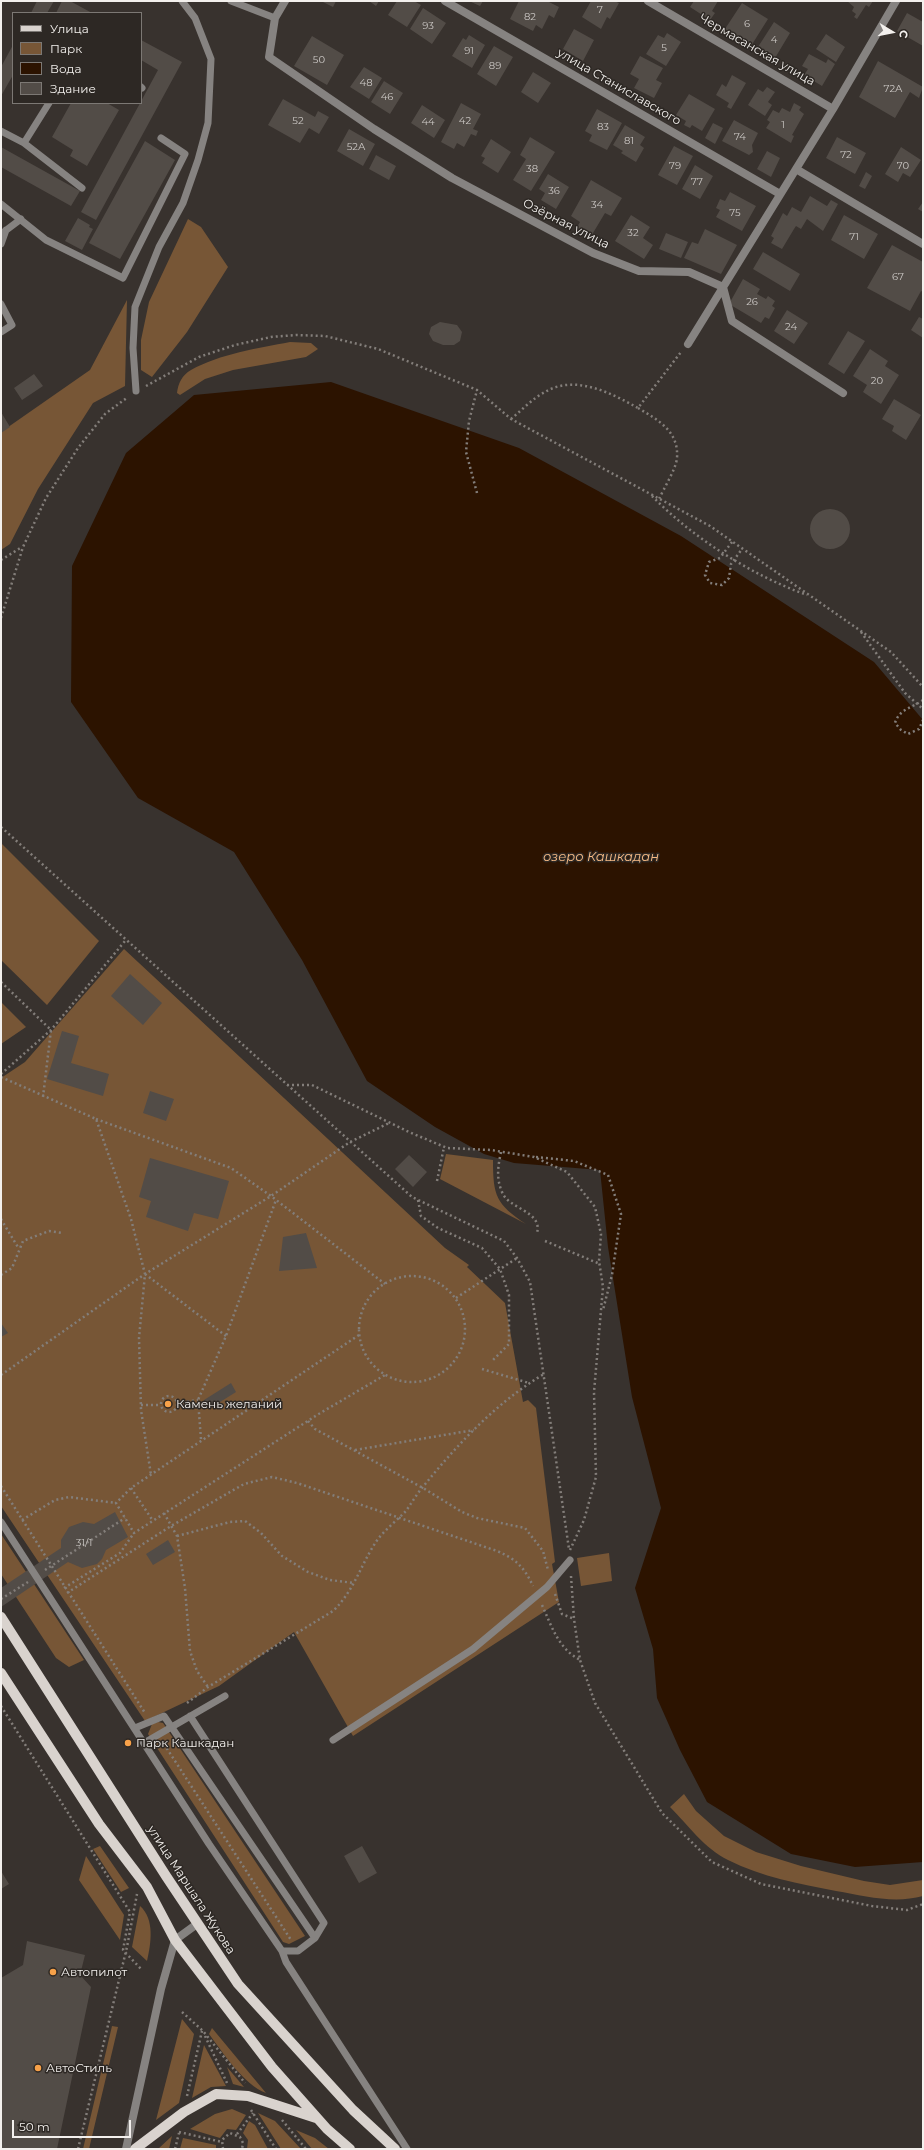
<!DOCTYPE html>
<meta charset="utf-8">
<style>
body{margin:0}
#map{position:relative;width:924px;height:2150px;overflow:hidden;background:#38322e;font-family:Montserrat,sans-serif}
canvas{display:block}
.frame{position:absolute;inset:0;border:2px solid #f3f0ed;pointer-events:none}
.legend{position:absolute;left:12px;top:12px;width:130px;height:92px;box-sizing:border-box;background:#2d2824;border:1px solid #7c7874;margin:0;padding:5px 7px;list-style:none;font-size:12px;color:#f3f0ed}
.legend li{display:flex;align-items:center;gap:8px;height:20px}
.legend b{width:20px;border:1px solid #7c7874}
.north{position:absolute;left:872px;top:12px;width:40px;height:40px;-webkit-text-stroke:3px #2d2824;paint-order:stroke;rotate:100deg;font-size:11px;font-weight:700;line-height:16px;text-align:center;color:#f3f0ed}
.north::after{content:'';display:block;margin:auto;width:14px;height:18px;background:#f3f0ed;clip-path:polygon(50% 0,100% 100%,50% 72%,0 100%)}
.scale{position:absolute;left:12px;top:2120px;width:119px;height:18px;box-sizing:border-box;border:2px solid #f3f0ed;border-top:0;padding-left:5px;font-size:12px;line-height:14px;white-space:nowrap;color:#f3f0ed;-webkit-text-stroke:3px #2d2824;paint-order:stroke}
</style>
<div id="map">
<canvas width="924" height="2150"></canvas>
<div class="frame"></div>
<ul class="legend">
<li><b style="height:5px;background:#d9d3ce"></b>Улица</li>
<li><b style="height:11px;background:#775636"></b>Парк</li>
<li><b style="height:11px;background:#2c1300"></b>Вода</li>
<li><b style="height:11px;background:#524c47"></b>Здание</li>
</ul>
<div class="north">С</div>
<div class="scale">50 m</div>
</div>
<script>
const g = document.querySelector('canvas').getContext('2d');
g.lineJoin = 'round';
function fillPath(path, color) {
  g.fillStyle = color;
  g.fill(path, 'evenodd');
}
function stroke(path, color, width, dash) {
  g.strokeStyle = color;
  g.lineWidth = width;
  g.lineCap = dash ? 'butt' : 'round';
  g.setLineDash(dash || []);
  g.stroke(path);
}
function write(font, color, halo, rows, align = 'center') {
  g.font = font + ' Montserrat,sans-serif';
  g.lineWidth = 3;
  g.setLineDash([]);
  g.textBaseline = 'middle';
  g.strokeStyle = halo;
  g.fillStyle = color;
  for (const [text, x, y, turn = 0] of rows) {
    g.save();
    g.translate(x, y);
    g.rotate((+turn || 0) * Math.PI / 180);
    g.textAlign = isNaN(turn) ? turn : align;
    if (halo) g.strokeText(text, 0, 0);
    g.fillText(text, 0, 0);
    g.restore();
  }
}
fillPath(new Path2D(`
 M188,219L201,227L228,267L187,332L152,377L141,370V340L149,302Z
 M127,300L125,386L93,403L38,489L10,544L1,550V432L90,370Z
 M290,342L311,343L318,349L306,357L233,370L205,379L180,395L177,393C178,384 182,375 191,370C220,354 258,348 290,342Z
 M1,843L99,941L47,1005L1,960Z
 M124,949L445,1248L469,1265L467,1267L505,1303L523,1402L528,1400L536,1408L555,1562L552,1564L559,1602L353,1736L294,1632L219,1686L145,1721L1,1506V1078L25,1062Z
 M1,1002L26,1027L1,1044Z
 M446,1154L493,1160C493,1196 496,1204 526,1224L440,1179Z
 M1,1534L84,1660L69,1667L56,1658L1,1574Z
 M609,1553L612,1581L581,1586L577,1558Z
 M158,1722L163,1723L305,1936L289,1944L283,1942L148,1734L152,1724Z
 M684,1794L696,1811L724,1836L756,1852L801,1866L864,1881L890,1885L923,1880V1896C894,1904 865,1896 836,1891C799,1884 762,1877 728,1860C705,1849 688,1825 670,1807Z
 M100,1846L129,1888L121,1892L93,1849Z
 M86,1856L124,1915L120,1940L79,1880Z
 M140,1906C155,1919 151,1944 147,1961L132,1947Z
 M182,2019L194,2034L179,2103L156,2120Z
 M112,2026L118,2027L89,2149H83Z
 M212,2028L266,2093C244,2085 223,2053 209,2034Z
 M204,2045L226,2086L211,2087L192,2098Z
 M227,2067L244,2087L233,2084Z
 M232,2109L246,2115L236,2130L227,2129L220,2138L190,2129L215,2114Z
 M258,2113L275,2121L301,2149H281Z
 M249,2121L255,2125L268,2149H247L248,2140L243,2133Z
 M296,2130L315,2138L329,2149H312Z
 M172,2136L169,2149H158Z
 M183,2138L216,2145V2149H180Z`), '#775636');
fillPath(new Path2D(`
 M331,382L519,448L681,536L874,662L923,720V1862L855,1867L791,1854L707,1802L680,1750L657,1698L653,1649L635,1588L661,1508L632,1397L608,1247L600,1170L514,1163L484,1154L435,1127L367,1081L302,960L234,852L138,798L71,702L72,566L126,453L194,395Z`), '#2c1300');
fillPath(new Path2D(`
 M37,1H54L47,13H31Z
 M62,1H70L92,13H56Z
 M321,1H336L333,7Z
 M369,1H379L376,6Z
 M397,1H414L421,5L407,27L388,15Z
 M469,1H483L480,6Z
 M519,1H547L559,7L554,18L549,15L542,29L536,25L533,31L510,19Z
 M591,1H614L619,3L610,19L607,17L601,29L582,17Z
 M694,1H718L712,11L715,13L710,20L690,7Z
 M847,1H873L869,7L866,5L857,19L854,17L856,14L852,11L854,7Z
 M742,3L768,19L751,46L725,29Z
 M423,8L446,23L432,44L410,29Z
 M907,13L923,22V46L897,31Z
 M774,22L790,33L775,58L758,47Z
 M574,29L594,40L583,61L563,49Z
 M667,33L681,42L666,66L646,54L658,35L664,38Z
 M826,34L845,47L836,62L816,49Z
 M469,35L485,45L472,68L452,56L463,38L466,40Z
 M312,36L344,55L327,85L294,66Z
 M141,40L182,62L96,220L81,212L158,70L141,60Z
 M13,45V75L1,96V67Z
 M494,46L513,57L496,86L477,74Z
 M809,54L826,63L828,59L835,64L822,86L804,75L808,69L802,66Z
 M640,56L663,68L656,80L662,83L654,98L634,88L639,79L630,74Z
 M878,61L923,87L919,98L910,92L895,118L859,97Z
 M364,67L382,78L369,99L350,87Z
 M533,72L551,83L538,103L521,92Z
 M732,75L746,83L731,109L727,107L729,103L716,95L722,84L726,87Z
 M384,81L403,93L390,114L371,102Z
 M767,87L775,92L768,102L772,105L765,116L748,105L758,89L763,92Z
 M689,94L715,109L702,131L692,125L690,128L684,125L686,121L676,115Z
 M283,99L315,117L318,111L329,117L319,134L309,128L300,143L268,125Z
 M71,103H107L119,110L87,166L70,156L73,150L52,137Z
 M461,103L481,114L473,129L478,131L476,136L471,134L464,147L457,143L454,149L441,142Z
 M794,103L801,107L799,110L804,114L792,135L794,136L791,143L766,128L770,122L767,120L773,110L779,113L782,108L790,112Z
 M422,105L445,120L434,138L411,123Z
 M597,109L622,123L607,150L589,141L592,135L585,131Z
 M734,120L758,133L752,145L753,152L749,155L722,141Z
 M713,123L723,128L715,144L705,138Z
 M625,125L645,137L640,145L644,148L636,162L621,153L623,151L613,145Z
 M349,129L375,144L363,166L337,151Z
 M530,137L555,152L531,191L513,180L526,159L520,155Z
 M837,137L866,153L855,174L826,158Z
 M491,139L511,152L498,173L482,163L485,158L481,156Z
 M145,141L175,160L120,259L89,243Z
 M674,146L693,156L677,185L658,175Z
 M1,147L80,191L71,206L1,167Z
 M901,147L921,160L910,177L903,173L898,182L885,174Z
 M767,151L780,158L771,177L757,169Z
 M376,155L396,166L389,180L369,169Z
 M695,165L713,176L700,199L682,189Z
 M866,172L872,176L865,189L859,186Z
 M548,174L569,187L556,209L541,200L545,193L539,189Z
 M591,180L622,198L611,216L605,213L590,238L576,229L580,222L571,216Z
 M730,192L756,206L742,231L716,217L720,210L716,208L720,199L725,201Z
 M810,196L827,206L831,200L838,204L823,231L807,219L801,229L796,226L794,229L782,249L771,243L774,238L771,236L783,213L787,216L792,207L801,212Z
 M923,202V212L918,209Z
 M631,215L650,227L643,238L653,245L644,259L615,241Z
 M844,215L878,234L864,259L831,240Z
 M78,218L90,225L89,227L93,229L82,250L65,241Z
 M705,229L737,245L721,274L684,258L692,242L698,244Z
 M666,233L688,242L681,258L659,249Z
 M892,245L923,262V292L921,291L910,311L867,288Z
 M763,252L800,274L790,291L753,269Z
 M743,279L760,289L757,294L766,299L768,296L775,301L772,306L775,308L769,319L765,317L761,323L729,304Z
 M787,310L808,323L794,344L774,331Z
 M919,317L923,319V338L911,330Z
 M440,322L457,325L462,332L460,341L454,345H443L433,341L429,334L431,327Z
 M848,331L865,341L844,374L828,364Z
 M870,349L888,361L885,366L899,375L881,404L863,392L867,385L853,376Z
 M34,374L43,386L22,400L14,388Z
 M894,399L921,415L906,440L892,431L894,426L882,419Z
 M1,412L10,427L1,433Z
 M810 529a20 20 0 1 1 40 0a20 20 0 1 1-40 0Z
 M130,974L162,1003L143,1025L111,996Z
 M62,1031L79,1036L71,1063L109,1074L103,1096L47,1079Z
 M150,1091L174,1099L166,1121L143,1113Z
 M409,1155L427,1172L413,1187L395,1169Z
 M150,1158L229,1181L218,1219L194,1213L188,1231L146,1217L151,1201L139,1197Z
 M306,1233L317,1268L279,1271L283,1237Z
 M1,1323L8,1333L1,1337Z
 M231,1383L236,1392L209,1409L204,1400Z
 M115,1512L128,1537L106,1550L102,1559L97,1564L82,1568L68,1562L1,1607V1588L61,1548V1540L69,1527L83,1522L94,1524Z
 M168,1540L175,1552L153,1565L146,1554Z
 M362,1846L377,1873L359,1883L344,1856Z
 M1,1871L9,1884L1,1889Z
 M27,1941L85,1955L80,1975L91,1987L57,2149H1V1978L23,1965Z`), '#524c47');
stroke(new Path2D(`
 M146,386L199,357L235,345L271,337L296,335L325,336L378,349L477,390L511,419L710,526L891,652L923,687
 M638,408C658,420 679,431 677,458C676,469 664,488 659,499
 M511,419C522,410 533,398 545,392C575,374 611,393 638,408L681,352
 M477,493L466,452L469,421L477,390
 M652,496C693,538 751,575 807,595
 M732,542L720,558L709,562L705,575L710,583L722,585L729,578L731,564L742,549
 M1,560L22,547
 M1,618L23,547L46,498L78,448L105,414L128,397
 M861,632L905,693L923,709
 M923,700C912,708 899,709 895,723L901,730L908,734L919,729L923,720
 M1,827L412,1197L504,1241L517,1258L530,1282L569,1549
 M1,982L51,1030L43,1097
 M1,1074L51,1030L125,941
 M1,1077L96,1119L131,1219L145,1274L139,1338L141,1410L151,1475
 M287,1085H312L409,1132L447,1148L491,1150L534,1157L567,1172L595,1207L601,1234L599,1261L603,1287L594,1392L596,1477L584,1520L570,1550
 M96,1119L231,1168L271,1196L385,1284
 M501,1152C498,1166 496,1178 502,1192C508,1209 543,1211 537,1233
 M536,1157L574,1161L608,1175L621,1214L612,1275L603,1310
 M437,1181L444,1147
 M418,1200L421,1216L438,1228L482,1248L500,1269L509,1295V1344L493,1360
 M1,1219L19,1249
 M545,1241L600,1264
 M145,1274L226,1336
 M1,1275L12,1268L23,1241L49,1231L62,1233
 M359 1329a53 53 0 1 1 106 0a53 53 0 1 1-106 0Z
 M456,1298L517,1258
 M359,1335L131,1488L116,1503L134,1533L317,1415L385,1375
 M482,1369L529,1383
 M1,1375L145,1274L271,1196L350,1142L389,1123
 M161 1404a8 8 0 1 1 16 0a8 8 0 1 1-16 0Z
 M177,1403L198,1400
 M141,1405H161
 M308,1421L315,1429L423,1488L462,1512L477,1518L525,1528L543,1551L548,1570
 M201,1439L198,1400L226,1336L276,1200
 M355,1450L474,1430
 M1,1486L145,1713
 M131,1488L153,1521
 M164,1513L177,1536L185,1588L190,1651L197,1671L208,1687
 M22,1520L55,1500L69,1497L116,1503
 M177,1536L230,1522L245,1521L261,1533L282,1556L308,1572L330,1580L354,1583
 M45,1570L125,1518
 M571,1576L574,1619L580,1660L595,1703L662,1813L712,1862L761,1884L872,1906L907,1910L923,1904
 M64,1588L120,1553L134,1533
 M67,1593L171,1526L244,1484L272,1477L297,1483L497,1551C516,1559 524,1567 533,1586
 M555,1594L562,1614L574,1619
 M1,1599L28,1582
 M542,1605C552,1627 558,1648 580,1660
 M187,1703L208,1687L333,1611C355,1590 361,1563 378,1539C386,1529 397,1520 406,1511C410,1505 414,1499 418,1493C454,1448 494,1404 544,1374
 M1,1706L130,1912L123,1950L142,1970
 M164,1744L291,1940
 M182,2012L203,2031L245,2083
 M205,2036L227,2083
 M187,2096L202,2031
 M251,2110L276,2149
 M282,2120L306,2149
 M179,2132L222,2142
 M237,2134L253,2113
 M78,2149L127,1947L137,1894
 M175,2149L179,2133
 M223,2149L222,2140L230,2133L240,2137L243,2143L242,2149`), '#837e7a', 2.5, [2, 3]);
stroke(new Path2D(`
 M231,1L275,18
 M141,87L142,88
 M1,131L24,143L82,188
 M24,143L49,103
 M1,204L46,240L123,278L185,154L161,138
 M1,234L21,219
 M1,244L6,230
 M1,304L12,325L1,332
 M136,391L133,348L135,307L159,247L183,203L198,160L208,123L211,59L195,18L182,1
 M1,1522L209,1844L282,1951
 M190,1716L324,1923L315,1938
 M135,1728L164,1716L315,1938L298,1951H282L286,1962L407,2149
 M333,1740L473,1649L547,1587L570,1560
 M144,1743L225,1696`), '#868381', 7);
stroke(new Path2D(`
 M285,1L275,18L269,57L374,129L452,178L593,253L639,271L689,272L723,287L732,321L843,393
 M445,1L780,194
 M648,1L833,109
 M796,169L923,244
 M688,344L833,109L896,1`), '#868381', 8);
stroke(new Path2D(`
 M126,2149L161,1989L175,1940L197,1924`), '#868381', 8);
stroke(new Path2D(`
 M1,1617L166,1876L238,1984L353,2110L395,2149
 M1,1673L99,1824L147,1887L175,1940L272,2067L327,2129L350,2149
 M135,2149L184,2112L216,2094L248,2096L316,2118`), '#d9d3ce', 10);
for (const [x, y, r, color] of [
 [168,1404,4,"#f7a149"],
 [128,1743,4,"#f7a149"],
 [53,1972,4,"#f7a149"],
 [38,2068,4,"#f7a149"]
]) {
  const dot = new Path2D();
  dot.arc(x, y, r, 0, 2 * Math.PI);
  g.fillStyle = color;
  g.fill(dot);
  stroke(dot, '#2d2824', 1.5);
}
write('10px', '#cbc7c4', null, [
 ["7",600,10],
 ["82",530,17],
 ["6",747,24],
 ["93",428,26],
 ["4",774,40],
 ["5",664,48],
 ["91",469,51],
 ["50",319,60],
 ["89",495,66],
 ["48",366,83],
 ["72А",893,89],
 ["46",387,97],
 ["52",298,121],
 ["42",465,121],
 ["44",428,122],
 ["1",783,125],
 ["83",603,127],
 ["74",740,137],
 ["81",629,141],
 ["52А",356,147],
 ["72",846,155],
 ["79",675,166],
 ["70",903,166],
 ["38",532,169],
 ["77",697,182],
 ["36",554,191],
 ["34",597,205],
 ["75",735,213],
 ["32",633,233],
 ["71",854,237],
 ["67",898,277],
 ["26",752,302],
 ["24",791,327],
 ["20",877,381],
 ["31/1",84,1543]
]);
write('12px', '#f3f0ed', '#2d2824', [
 ["Чермасанская улица",757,50,30],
 ["улица Станиславского",619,87,30],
 ["Озёрная улица",566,224,27],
 ["улица Маршала Жукова",191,1890,57]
]);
write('12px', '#f3f0ed', '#2d2824', [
 ["Камень желаний",176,1404],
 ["Парк Кашкадан",136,1743],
 ["Автопилот",61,1972],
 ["АвтоСтиль",46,2068]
], 'left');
write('italic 13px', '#f8bc86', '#2d2824', [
 ["озеро Кашкадан",601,857]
]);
</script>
